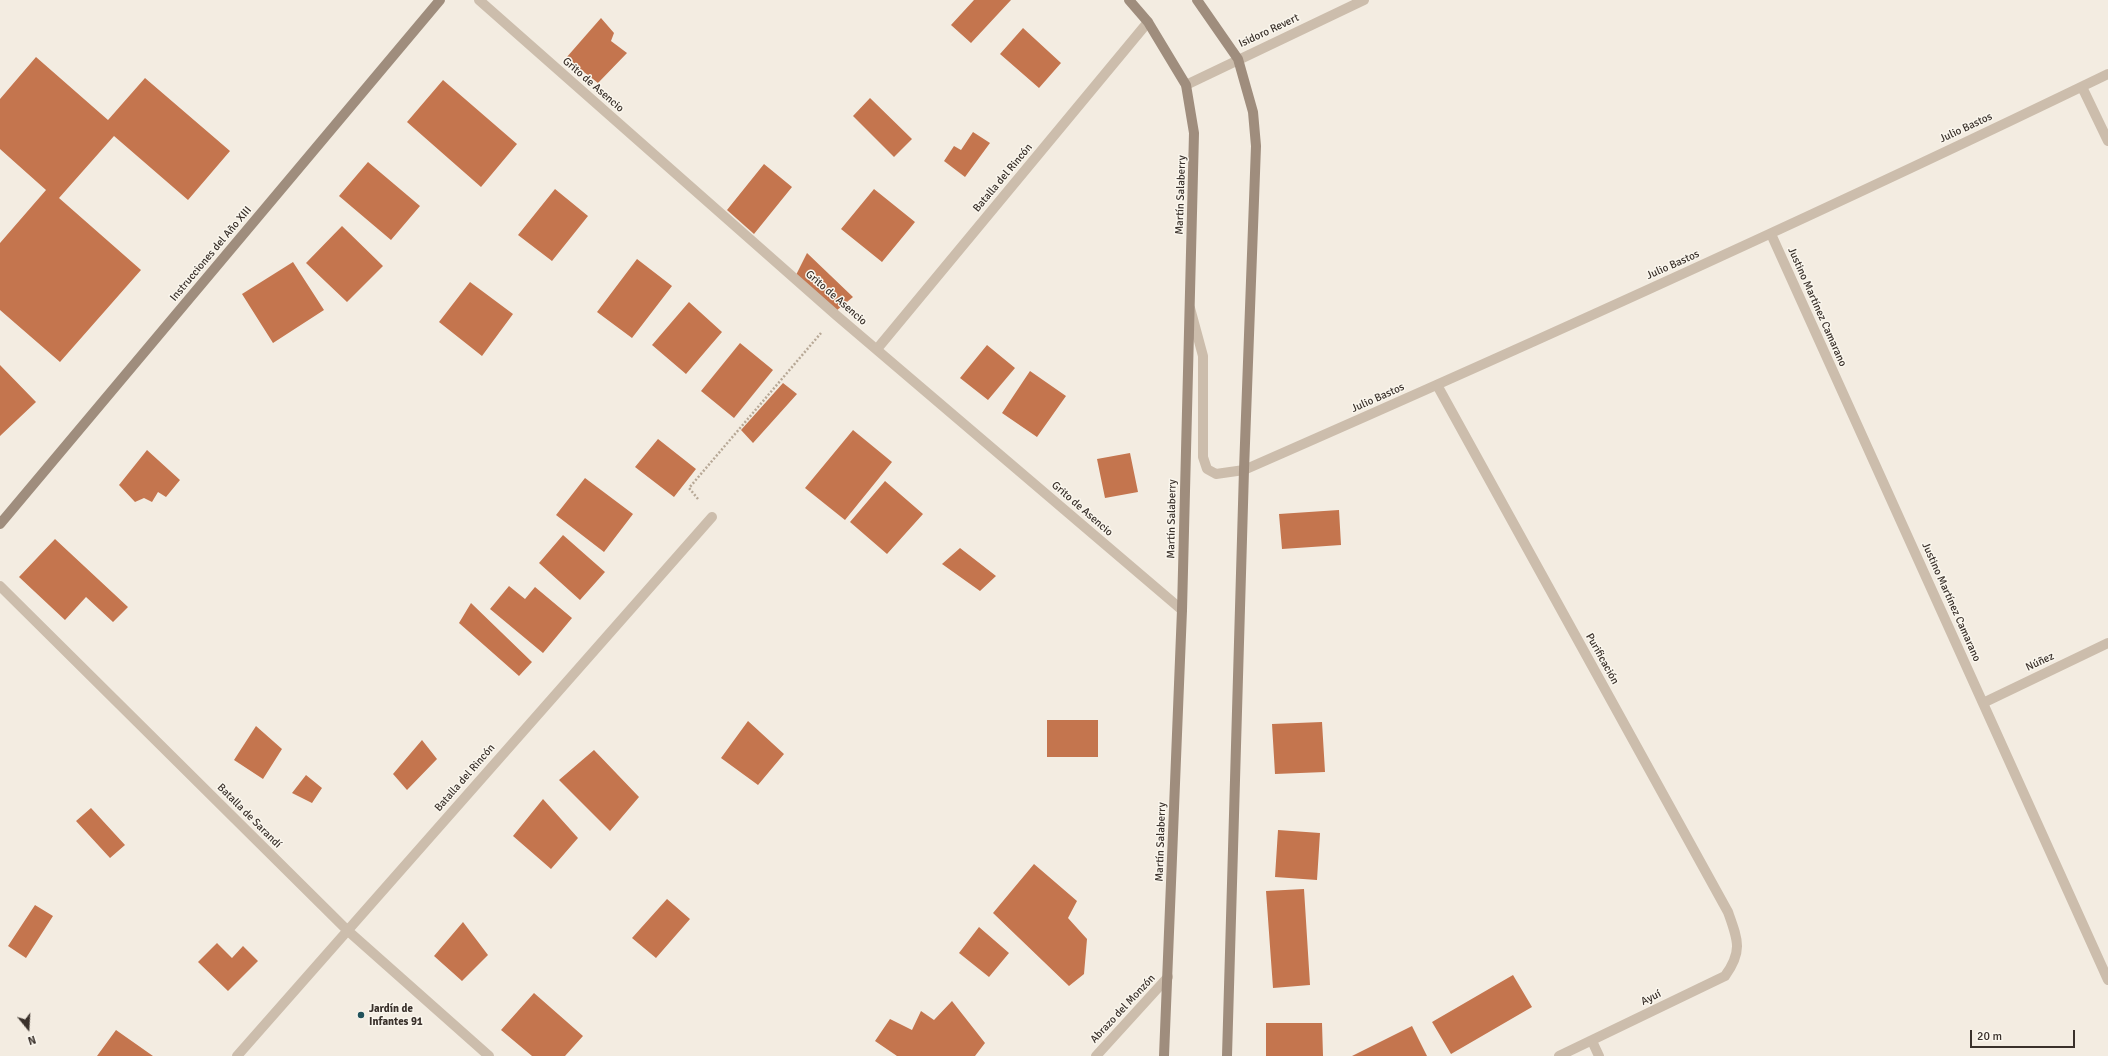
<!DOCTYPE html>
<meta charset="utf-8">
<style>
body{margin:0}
#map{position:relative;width:2108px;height:1056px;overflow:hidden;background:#f3ece1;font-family:Signika,sans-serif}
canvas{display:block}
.north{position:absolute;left:8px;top:1008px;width:40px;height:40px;-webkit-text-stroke:3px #faf6ed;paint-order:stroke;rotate:162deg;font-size:11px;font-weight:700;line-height:16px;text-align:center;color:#3a312b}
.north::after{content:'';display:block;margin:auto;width:14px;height:18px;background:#3a312b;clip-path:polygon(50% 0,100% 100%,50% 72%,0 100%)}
.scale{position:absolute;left:1970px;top:1030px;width:105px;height:18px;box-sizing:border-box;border:2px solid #3a312b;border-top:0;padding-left:5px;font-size:12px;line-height:14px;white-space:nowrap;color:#3a312b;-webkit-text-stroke:3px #faf6ed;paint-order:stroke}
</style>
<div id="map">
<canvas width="2108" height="1056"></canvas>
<div class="north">N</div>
<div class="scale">20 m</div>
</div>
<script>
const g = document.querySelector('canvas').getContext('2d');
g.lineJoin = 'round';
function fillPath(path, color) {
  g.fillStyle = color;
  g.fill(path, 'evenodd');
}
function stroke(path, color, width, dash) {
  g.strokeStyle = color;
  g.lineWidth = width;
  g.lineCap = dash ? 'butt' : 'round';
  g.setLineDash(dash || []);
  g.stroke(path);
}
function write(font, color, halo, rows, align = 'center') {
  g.font = font + ' Signika,sans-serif';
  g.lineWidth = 3;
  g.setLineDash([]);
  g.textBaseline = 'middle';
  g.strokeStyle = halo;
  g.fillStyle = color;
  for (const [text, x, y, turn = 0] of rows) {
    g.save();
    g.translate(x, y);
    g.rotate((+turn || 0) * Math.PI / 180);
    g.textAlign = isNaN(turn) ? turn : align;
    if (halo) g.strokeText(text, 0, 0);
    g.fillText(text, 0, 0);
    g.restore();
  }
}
fillPath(new Path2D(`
 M974,0H1011L971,43L951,25Z
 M601,18L614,33L611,41L627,53L598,83L566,58Z
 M1023,28L1061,63L1039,88L1000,54Z
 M36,57L108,120L145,78L230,151L188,200L114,136L59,198L141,270L60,362L0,310V243L46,190L0,149V99Z
 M443,80L517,144L481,187L407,122Z
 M870,98L912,139L894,157L853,116Z
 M973,132L990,143L965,177L944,161L954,146L961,150Z
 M368,162L420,206L391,240L339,196Z
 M764,164L792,187L754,234L727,210Z
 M555,189L588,216L552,261L518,235Z
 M874,189L915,222L882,262L841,229Z
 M342,226L383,266L347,302L306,263Z
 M807,253L853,297L836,311L796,275Z
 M637,259L672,286L632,338L597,312Z
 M293,262L324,310L273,343L242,294Z
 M470,282L513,314L482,356L439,322Z
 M689,302L722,332L686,374L652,345Z
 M740,343L773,370L734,418L701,391Z
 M987,345L1015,368L988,400L960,378Z
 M0,365L36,402L0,436Z
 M1030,371L1066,396L1037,437L1002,413Z
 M783,383L797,394L753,443L741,430Z
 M853,430L892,462L845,520L805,488Z
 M658,439L696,469L674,497L635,467Z
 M147,450L180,480L166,497L158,492L152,502L144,498L135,502L119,485Z
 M1130,453L1138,492L1105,498L1097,459Z
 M585,478L633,514L604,552L556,515Z
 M885,481L923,514L887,554L850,522Z
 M1339,510L1341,545L1282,549L1279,514Z
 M563,535L605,572L580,600L539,563Z
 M55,539L128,607L113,622L86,597L65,620L19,577Z
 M960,548L996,576L980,591L942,564Z
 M509,586L525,599L535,587L572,618L543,653L490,609Z
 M471,603L532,662L519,676L459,623Z
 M1047,720H1098V757H1047Z
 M748,721L784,754L758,785L721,758Z
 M1322,722L1325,772L1275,774L1272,724Z
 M256,726L282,749L263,779L234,760Z
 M422,740L437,759L407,790L393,774Z
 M594,750L639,797L610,831L559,780Z
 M306,775L322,788L312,803L292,793Z
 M543,799L578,838L551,869L513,836Z
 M91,808L125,845L110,858L76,821Z
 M1278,830L1320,833L1317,880L1275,877Z
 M1034,864L1077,901L1068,918L1087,939L1084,974L1069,986L993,913Z
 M1304,889L1310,985L1273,988L1266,891Z
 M667,899L690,919L656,958L632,938Z
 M35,905L53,916L26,958L8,946Z
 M463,922L488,955L462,981L434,956Z
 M979,927L1009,953L989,977L959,953Z
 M217,943L232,958L243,946L258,961L228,991L198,962Z
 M1513,975L1532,1007L1451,1054L1432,1022Z
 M534,993L583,1036L565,1056H532L501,1030Z
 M952,1001L985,1043L975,1056H897L875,1041L890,1019L912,1030L921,1011L934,1020Z
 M1266,1023H1322L1323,1056H1266Z
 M1412,1026L1427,1056H1352Z
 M116,1030L153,1056H97Z`), '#c4754e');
stroke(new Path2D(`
 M698,499L689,488L821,333`), '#b7a896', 2.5, [2, 2]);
stroke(new Path2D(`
 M479,0L836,315L1182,610
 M1186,85L1364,0
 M2082,87L2108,141
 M1771,234L2108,980
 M1190,308L1203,356V457L1207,469L1216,474L1244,470C1534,343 1823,212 2108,74
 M877,349L1148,22
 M1437,385L1728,912C1738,940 1743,951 1725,976L1559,1056
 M0,586L347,930L489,1056
 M1983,703L2108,643
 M1592,1041L1599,1056
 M237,1056L712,517
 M1096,1056L1168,977`), '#ccbdac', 10);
stroke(new Path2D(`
 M1129,0L1148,22L1186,85L1194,133L1182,610L1164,1056
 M1197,0L1238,59L1253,112L1256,146L1244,470L1227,1056
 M0,524L440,0`), '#9f8d7d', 10);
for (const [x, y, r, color] of [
 [361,1015,4,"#21525b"]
]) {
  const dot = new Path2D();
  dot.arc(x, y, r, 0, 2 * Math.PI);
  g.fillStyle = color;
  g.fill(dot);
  stroke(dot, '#faf6ed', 1.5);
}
write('11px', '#3a312b', '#faf6ed', [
 ["Isidoro Revert",1269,31,-25],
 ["Grito de Asencio",593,85,41],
 ["Julio Bastos",1966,128,-25],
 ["Batalla del Rincón",1003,178,-50],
 ["Martín Salaberry",1181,195,-88],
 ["Instrucciones del Año XIII",211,254,-50],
 ["Julio Bastos",1673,265,-24],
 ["Grito de Asencio",836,298,41],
 ["Justino Martínez Camarano",1817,307,66],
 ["Julio Bastos",1378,398,-24],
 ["Grito de Asencio",1082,509,41],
 ["Martín Salaberry",1172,519,-89],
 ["Justino Martínez Camarano",1951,602,66],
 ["Purificación",1602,659,61],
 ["Núñez",2040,662,-25],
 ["Batalla del Rincón",465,778,-49],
 ["Batalla de Sarandí",249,816,45],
 ["Martín Salaberry",1161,842,-88],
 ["Ayuí",1651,998,-26],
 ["Abrazo del Monzón",1123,1009,-47]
]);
write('bold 11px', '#3a312b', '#faf6ed', [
 ["Jardín de",369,1009],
 ["Infantes 91",369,1022]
], 'left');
</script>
